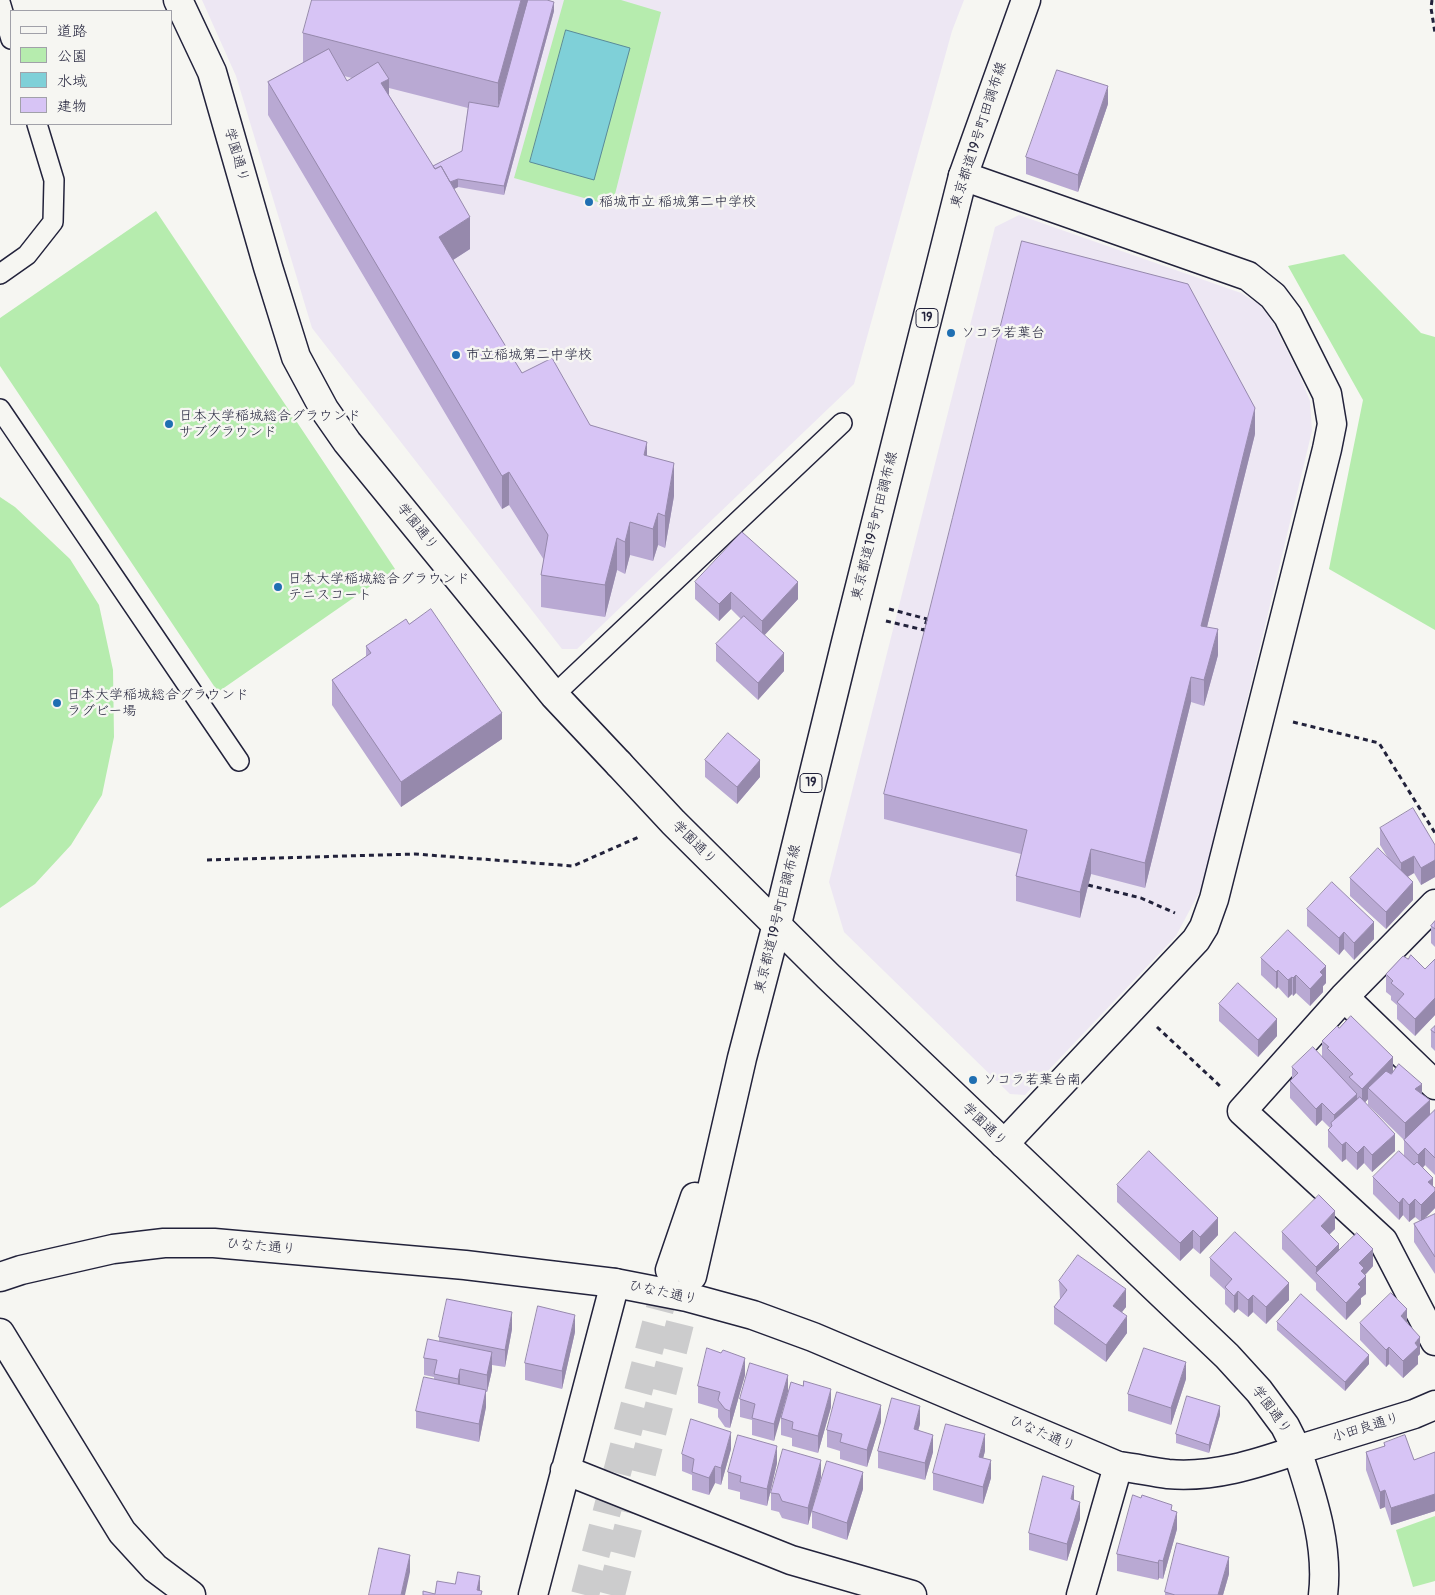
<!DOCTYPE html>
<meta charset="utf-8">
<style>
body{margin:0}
#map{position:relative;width:1435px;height:1595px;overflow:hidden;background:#f6f6f2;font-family:Pangolin,"Klee One",sans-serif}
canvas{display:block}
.legend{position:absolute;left:10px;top:10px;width:162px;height:115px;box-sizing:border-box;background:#f6f6f2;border:1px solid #a1a1a9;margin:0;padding:6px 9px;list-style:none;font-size:15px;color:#22223b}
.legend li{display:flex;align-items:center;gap:10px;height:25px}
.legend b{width:25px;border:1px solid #a1a1a9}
</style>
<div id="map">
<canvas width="1435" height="1595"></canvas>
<ul class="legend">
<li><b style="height:6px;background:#f6f6f2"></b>道路</li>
<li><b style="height:14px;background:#b6ecae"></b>公園</li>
<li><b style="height:14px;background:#7fd0d8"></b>水域</li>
<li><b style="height:14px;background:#d7c4f5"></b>建物</li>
</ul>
</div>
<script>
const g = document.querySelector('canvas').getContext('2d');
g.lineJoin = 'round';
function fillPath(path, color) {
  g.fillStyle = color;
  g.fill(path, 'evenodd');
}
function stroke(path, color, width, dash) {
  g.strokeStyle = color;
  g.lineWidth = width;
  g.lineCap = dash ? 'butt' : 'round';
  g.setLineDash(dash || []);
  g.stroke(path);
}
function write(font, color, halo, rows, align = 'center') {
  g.font = font + ' Pangolin,"Klee One",sans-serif';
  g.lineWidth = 5;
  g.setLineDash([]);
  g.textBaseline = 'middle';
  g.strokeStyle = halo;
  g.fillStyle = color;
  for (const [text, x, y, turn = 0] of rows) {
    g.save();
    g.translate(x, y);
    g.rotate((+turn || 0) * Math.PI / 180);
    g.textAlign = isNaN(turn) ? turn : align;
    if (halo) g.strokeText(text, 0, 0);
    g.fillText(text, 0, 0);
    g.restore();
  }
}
fillPath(new Path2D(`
 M202,0H964L952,31L854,384L577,649H562L312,328L236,76Z
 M1019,215L1241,293L1260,305L1272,321L1299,374L1310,401L1312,431L1202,887L1176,936L1025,1095L1010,1094L844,932L829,882L995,227Z`), '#ede7f3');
fillPath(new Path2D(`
 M564,0H621L661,12L612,206L514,178Z
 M156,211L395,569L218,692L0,366V318Z
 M1344,254L1421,333L1435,337V630L1329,569L1363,400L1288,266Z
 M0,497L15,507L70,559L99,605L113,670L114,737L102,795L71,845L35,884L0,908Z
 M1435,1516V1581L1413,1587L1396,1530Z`), '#b6ecae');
const water = new Path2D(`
 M566,30L630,48L594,180L530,162Z`);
fillPath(water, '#7fd0d8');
stroke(water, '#5a8a99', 1);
stroke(new Path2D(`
 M585,1595L670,1270
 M611,1595L692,1276`), '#cccccd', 28, [28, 14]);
const service = new Path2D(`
 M0,2L11,39
 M0,274L27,255L53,222L54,180L37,124
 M0,409L239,761
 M554,695L842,423`);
const minor = new Path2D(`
 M178,0L212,72L268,267L296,357L324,409L347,442L554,695L619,764
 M963,176L1248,276L1273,296L1288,316L1327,394L1332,424L1327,449L1214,899L1204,927L1196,940L1004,1144
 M1435,904L1344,997L1242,1111L1383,1241L1435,1341
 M1344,997L1435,1085
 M0,1333L122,1532L155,1568L191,1595
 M565,1470L791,1560L912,1595
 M533,1595L615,1283
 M1081,1595L1118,1466
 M1323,1595C1329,1545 1312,1497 1297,1450L1414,1414L1435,1405`);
const tertiary = new Path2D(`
 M0,1277L21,1270L113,1249L164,1243H214L465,1265L615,1283L687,1297L753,1315L813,1337L1118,1466C1135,1468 1152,1472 1168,1474C1213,1478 1256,1464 1297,1450L1285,1426L1259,1391L1227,1356L828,976L673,822L619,764`);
const primary = new Path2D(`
 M670,1270L695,1197
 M692,1276L742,1058L777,924L846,642L963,176L1026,0`);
stroke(service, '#22223b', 22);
stroke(minor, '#22223b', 31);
stroke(tertiary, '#22223b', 31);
stroke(primary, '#22223b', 31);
stroke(new Path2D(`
 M1432,0L1431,8L1435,33
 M889,609L927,619
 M886,621L924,630L927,619L931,620
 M1293,722L1379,743L1435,833
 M207,860L415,854L573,866L641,836
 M1088,885L1141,898L1175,913
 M1157,1027L1220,1086`), '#22223b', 3, [5, 4]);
stroke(service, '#f6f6f2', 19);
stroke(minor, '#f6f6f2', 28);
stroke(tertiary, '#f6f6f2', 28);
stroke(primary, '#f6f6f2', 28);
fillPath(new Path2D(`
 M554,11L504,195L458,187L454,189L470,249L453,260L522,373L590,425L647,456L674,496L665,548L658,545L653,561L630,555L625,574L617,570L605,617L541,607V575L544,560L509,505L502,509L268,115V82L303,63V33ZM344,76L352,78L347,81ZM389,88L468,108L462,151L433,166L389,95Z
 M1108,104L1078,192L1026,174V157Z
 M1255,434L1207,627L1218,655L1204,706L1191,702L1145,888L1091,874L1080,918L1016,901V876L1021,854L884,819V794Z
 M695,582L798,599L764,635L784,671L758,700L716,661V644L741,619L731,609L719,621L695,599Z
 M366,646L502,739L401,807L332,705V680L366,657Z
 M705,760L760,777L737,804L705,777Z
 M1380,828L1435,845V877L1421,885L1414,873L1408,877L1413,900L1386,929L1350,896V878L1388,858L1380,845Z
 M1307,909L1374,939L1354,960L1344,949L1339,955L1307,926Z
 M1435,921V947L1431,943V926Z
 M1261,958L1326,983L1323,986V992L1310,1006L1296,993L1293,996L1292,994L1288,998L1278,987L1276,989L1261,975Z
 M1435,959V1015L1415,1036L1397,1019V1005L1391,1000V996L1386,992V974L1425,969Z
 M1219,1004L1277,1036L1258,1057L1219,1021Z
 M1435,1026V1051L1431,1047V1030Z
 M1322,1041L1393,1072L1422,1094L1430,1115L1435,1110V1175L1425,1165L1423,1168L1433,1186L1435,1208L1423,1220L1435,1214V1274L1414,1242V1224L1420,1221L1415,1217L1409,1222L1403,1215L1399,1220L1373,1194V1177L1404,1156V1140L1368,1105V1099L1365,1102L1395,1151L1372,1172L1364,1163L1357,1170L1346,1159L1342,1162L1328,1147V1130L1330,1128L1322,1120L1316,1126L1290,1098V1081L1292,1079V1067L1322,1057Z
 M1117,1185L1218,1235L1200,1254L1193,1248L1180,1261L1117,1202Z
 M1335,1229L1329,1234L1339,1250L1373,1266L1365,1275L1366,1294L1361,1298V1304L1346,1320L1316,1290V1283L1282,1249V1232Z
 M1210,1258L1289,1300L1266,1324L1253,1312L1248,1317L1238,1309L1234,1313L1225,1304V1290L1210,1276Z
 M1059,1281L1126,1307L1122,1312L1127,1333L1106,1362L1054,1324V1307L1060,1299Z
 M1277,1322L1369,1364L1345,1391L1277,1330Z
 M1360,1323H1407L1420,1354L1418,1356V1364L1403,1378L1389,1364L1386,1367L1360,1340Z
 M512,1329L505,1367L492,1365V1370L487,1392H486V1407L479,1442L416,1428V1411L434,1379V1377L424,1375V1358L439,1341V1337Z
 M575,1332L562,1389L525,1380V1363Z
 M745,1375L730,1428L725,1427L718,1417V1409L698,1403V1386Z
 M788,1375L774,1441L752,1435V1420L740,1417V1399Z
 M1186,1379L1171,1425L1128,1411V1394Z
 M831,1407L818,1453L792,1446V1438L781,1435V1418Z
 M1220,1415L1209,1453L1176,1443V1434Z
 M881,1422L867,1467L840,1459V1451L827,1447V1430Z
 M920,1424L918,1430L933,1452L925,1480L878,1468V1451Z
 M1384,1443L1414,1460L1435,1452V1511L1391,1525L1385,1507L1380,1509L1366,1470V1452L1384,1446Z
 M731,1449L721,1485L715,1483L709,1495L692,1490V1475L682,1471V1454Z
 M985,1451L983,1458L991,1478L983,1504L933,1490V1473Z
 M777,1463L767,1506L740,1499V1492L728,1489V1472Z
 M821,1477L808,1525L782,1518L779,1512L771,1510V1493Z
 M863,1489L847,1540L812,1528V1511Z
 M1074,1500L1080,1519L1067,1561L1029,1550V1533Z
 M1172,1510L1177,1529L1163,1579L1159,1578L1158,1580L1117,1571V1554Z
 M1229,1574L1223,1595H1165V1592Z`), '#b9a9d3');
fillPath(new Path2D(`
 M521,0H530L498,116V83Z
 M554,2V11L504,195V186Z
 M389,79V112L381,83Z
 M1108,86V104L1078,192V175Z
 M458,179V187L434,199V190Z
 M470,217V249L439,269V237Z
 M1255,408V434L1201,651V626Z
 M647,442V475L644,455Z
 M674,463V496L665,548V516Z
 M509,472V505L502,509V476Z
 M658,513V545L653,561V529Z
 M630,522V555L625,574V542Z
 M617,538V570L605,617V585Z
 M798,582V599L762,638V621Z
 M731,592V609L719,621V604Z
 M1218,629V655L1204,706V680Z
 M784,653V671L758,700V683Z
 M1191,677V702L1145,888V863Z
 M502,713V739L401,807V782Z
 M760,760V777L737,804V787Z
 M1091,849V874L1080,918V892Z
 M1414,856V873L1401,880V863Z
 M1435,860V877L1421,885V868Z
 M1413,882V900L1386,929V912Z
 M1374,922V939L1354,960V943Z
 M1344,932V949L1339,955V938Z
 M1326,966V983L1323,986V992L1310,1006V989L1320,972Z
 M1278,970V987L1276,989V972Z
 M1296,975V993L1293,996V978Z
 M1292,977V994L1288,998V980Z
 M1435,998V1015L1415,1036V1019Z
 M1277,1019V1036L1258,1057V1040Z
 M1393,1057V1074L1368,1088V1099L1362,1106V1089Z
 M1422,1084V1101L1415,1089Z
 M1357,1094V1111L1334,1133V1115Z
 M1430,1100V1118L1405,1141V1123Z
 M1322,1103V1120L1316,1126V1109Z
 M1395,1134V1151L1372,1172V1155Z
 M1346,1142V1159L1342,1162V1145Z
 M1364,1146V1163L1357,1170V1153Z
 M1425,1148V1165L1418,1172V1155Z
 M1433,1178V1193L1435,1191V1208L1421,1222V1205L1428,1182Z
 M1403,1198V1215L1399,1220V1203Z
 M1415,1199V1217L1409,1222V1205Z
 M1335,1211V1229L1321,1243V1226Z
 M1218,1218V1235L1200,1254V1237Z
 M1193,1230V1248L1180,1261V1243Z
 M1339,1244V1262L1316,1273V1267Z
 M1373,1249V1266L1364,1276H1366V1294L1361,1298V1304L1346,1320V1303L1358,1284L1359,1263Z
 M1289,1283V1300L1266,1324V1307Z
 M1126,1289V1307L1113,1323V1306Z
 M1238,1291V1309L1234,1313V1296Z
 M1253,1295V1312L1248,1317V1300Z
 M1407,1309V1326L1401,1316Z
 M512,1312V1329L505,1367V1350Z
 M575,1315V1332L562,1389V1371Z
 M1127,1316V1333L1106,1362V1345Z
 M1420,1337V1354L1418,1356V1364L1403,1378V1361L1415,1343Z
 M1389,1347V1364L1386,1367V1350Z
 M492,1352V1370L487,1392V1375Z
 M1369,1355V1364L1345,1391V1382Z
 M745,1358V1375L730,1428V1411Z
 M1186,1362V1379L1171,1425V1408Z
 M460,1369V1386L458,1396V1379Z
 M788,1375V1392L774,1441V1424Z
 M831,1389V1407L818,1453V1436Z
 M486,1390V1407L479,1442V1424Z
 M881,1405V1422L867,1467V1450Z
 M920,1406V1424L914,1446V1429Z
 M1220,1406V1415L1209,1453V1445Z
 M731,1432V1449L721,1485V1468Z
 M985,1434V1451L979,1474V1457Z
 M933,1435V1452L925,1480V1463Z
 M777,1446V1463L767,1506V1489Z
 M821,1460V1477L808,1525V1508Z
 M991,1460V1478L983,1504V1487Z
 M715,1466V1483L709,1495V1478Z
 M863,1472V1489L847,1540V1523Z
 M1074,1486V1503L1071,1499Z
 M1385,1490V1507L1380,1509V1492Z
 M1435,1494V1511L1391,1525V1508Z
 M1080,1502V1519L1067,1561V1544Z
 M1177,1512V1529L1163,1579V1561Z
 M410,1555V1572L405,1595H401Z
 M1229,1557V1574L1223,1595H1218Z
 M1159,1560V1578L1158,1580V1563Z
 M480,1576V1593L477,1590Z`), '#9689ac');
const building = new Path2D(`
 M312,0H521L498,83L303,33Z
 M528,0H547L554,2L504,186L458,179L450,182L441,166L435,169L433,166L462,151L469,102L498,107Z
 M329,49L347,81L378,62L389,79L381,83L435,169L441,166L470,217L439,237L522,373L552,358L590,425L647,442L644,455L674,463L665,516L658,513L653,529L630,522L625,542L617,538L605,585L541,575L548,535L509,472L502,476L268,82Z
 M1057,70L1108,86L1078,175L1026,157Z
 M1022,241L1188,284L1255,408L1201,626L1218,629L1204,680L1191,677L1145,863L1091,849L1080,892L1016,876L1027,830L884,794Z
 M742,532L798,582L762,621L731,592L719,604L695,582Z
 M431,609L502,713L401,782L332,680L371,653L366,646L406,619L409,624Z
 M744,616L784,653L758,683L716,644Z
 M728,733L760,760L737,787L705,760Z
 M1413,808L1435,845V860L1421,868L1414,856L1401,863L1380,828Z
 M1378,848L1413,882L1386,912L1350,878Z
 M1332,882L1374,922L1354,943L1344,932L1339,938L1307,909Z
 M1435,921V929L1431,926Z
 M1288,930L1326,966L1320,972L1323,975L1310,989L1296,975L1293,978L1292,977L1288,980L1278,970L1276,972L1261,958Z
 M1411,955L1425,969L1435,959V998L1415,1019L1397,1002L1404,994L1391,983L1393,981L1386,974L1403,956L1408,959Z
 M1238,983L1277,1019L1258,1040L1219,1004Z
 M1351,1016L1393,1057L1362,1089L1349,1077L1353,1074L1327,1048L1329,1047L1322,1041L1337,1026L1339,1028Z
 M1435,1026V1033L1431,1030Z
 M1313,1047L1357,1094L1334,1115L1322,1103L1316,1109L1290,1081L1298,1073L1292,1067Z
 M1399,1064L1422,1084L1415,1089L1430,1100L1405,1123L1368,1088L1386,1071L1391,1074Z
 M1360,1097L1395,1134L1372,1155L1364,1146L1357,1153L1346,1142L1342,1145L1328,1130L1332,1126L1331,1123Z
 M1435,1110V1158L1425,1148L1418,1155L1404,1140Z
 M1149,1151L1218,1218L1200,1237L1193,1230L1180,1243L1117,1185Z
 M1399,1151L1414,1165L1417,1162L1433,1178L1428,1182L1435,1188V1191L1421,1205L1415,1199L1409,1205L1403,1198L1399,1203L1373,1177Z
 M1319,1195L1335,1211L1321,1226L1339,1244L1316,1267L1282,1232Z
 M1435,1214V1257L1414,1224Z
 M1235,1232L1289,1283L1266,1307L1253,1295L1248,1300L1238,1291L1234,1296L1225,1287L1232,1279L1210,1258Z
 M1357,1233L1373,1249L1359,1263L1364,1268L1361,1271L1366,1276L1358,1284L1361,1287L1346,1303L1316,1273Z
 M1078,1255L1126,1289L1113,1306L1127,1316L1106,1345L1054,1307L1067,1290L1059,1281Z
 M1391,1293L1407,1309L1401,1316L1420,1337L1415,1343L1418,1347L1403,1361L1389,1347L1386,1350L1360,1323Z
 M1301,1294L1369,1355L1345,1382L1277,1322Z
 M447,1299L512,1312L505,1350L439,1337Z
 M538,1306L575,1315L562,1371L525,1363Z
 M428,1339L492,1352L487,1375L460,1369L458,1379L434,1374L437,1360L424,1358Z
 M707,1348L721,1353L723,1350L745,1358L730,1411L725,1409L718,1400L720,1392L698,1386Z
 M1144,1348L1186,1362L1171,1408L1128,1394Z
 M750,1363L788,1375L774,1424L752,1418L755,1404L740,1399Z
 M424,1377L486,1390L479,1424L416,1411Z
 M804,1381L831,1389L818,1436L792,1429L793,1422L781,1418L791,1382L803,1386Z
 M837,1392L881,1405L867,1450L840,1442L842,1434L827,1430Z
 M1187,1396L1220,1406L1209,1445L1176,1434Z
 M892,1398L920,1406L914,1429L933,1435L925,1463L878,1451Z
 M691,1419L731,1432L721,1468L715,1466L709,1478L692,1472L694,1459L682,1454Z
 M946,1424L985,1434L979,1457L991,1460L983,1487L933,1473Z
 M738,1435L777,1446L767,1489L740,1482L741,1476L728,1472Z
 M1405,1435L1414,1460L1435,1452V1494L1391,1508L1385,1490L1380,1492L1366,1452L1385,1446L1384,1443Z
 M783,1449L821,1460L808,1508L782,1501L779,1494L771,1493Z
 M827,1461L863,1472L847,1523L812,1511Z
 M1043,1476L1074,1486L1071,1499L1080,1502L1067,1544L1029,1533Z
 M1133,1495L1141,1498L1142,1495L1172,1505L1171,1510L1177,1512L1163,1561L1159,1560L1158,1563L1117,1554Z
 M1177,1543L1229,1557L1218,1595H1175L1165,1592Z
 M379,1548L410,1555L401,1595H369Z
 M458,1572L480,1576L477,1590L482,1591L481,1595H423V1591L435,1594L437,1581L455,1584Z`);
fillPath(building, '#d7c4f5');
stroke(building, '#9689ac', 1);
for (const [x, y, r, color] of [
 [589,202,5,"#1f6fb2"],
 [951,333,5,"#1f6fb2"],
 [456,355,5,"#1f6fb2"],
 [169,424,5,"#1f6fb2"],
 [278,587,5,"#1f6fb2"],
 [57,703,5,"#1f6fb2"],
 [973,1080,5,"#1f6fb2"]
]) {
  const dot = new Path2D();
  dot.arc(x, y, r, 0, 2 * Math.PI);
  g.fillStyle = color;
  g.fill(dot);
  stroke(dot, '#f6f6f2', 2);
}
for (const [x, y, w] of [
 [927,318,22],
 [811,783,22]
]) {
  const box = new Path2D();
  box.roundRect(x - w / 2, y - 9.5, w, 19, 4);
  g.fillStyle = '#f6f6f2';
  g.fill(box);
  stroke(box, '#22223b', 1);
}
write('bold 12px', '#22223b', null, [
 ["19",927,318],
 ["19",811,783]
]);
write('14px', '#22223b', '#f6f6f2', [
 ["東京都道19号町田調布線",979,135,-72],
 ["学園通り",236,155,74],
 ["東京都道19号町田調布線",875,526,-76],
 ["学園通り",417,527,51],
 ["学園通り",694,843,45],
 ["東京都道19号町田調布線",778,919,-76],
 ["学園通り",984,1125,44],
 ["ひなた通り",261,1247,5],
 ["ひなた通り",663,1293,12],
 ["学園通り",1271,1410,54],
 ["小田良通り",1366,1428,-17],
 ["ひなた通り",1042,1434,23]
]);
write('14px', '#22223b', '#f6f6f2', [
 ["稲城市立 稲城第二中学校",599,202],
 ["ソコラ若葉台",961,333],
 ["市立稲城第二中学校",466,355],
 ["日本大学稲城総合グラウンド",179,416],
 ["サブグラウンド",179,432],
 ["日本大学稲城総合グラウンド",288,579],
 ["テニスコート",288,595],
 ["日本大学稲城総合グラウンド",67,695],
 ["ラグビー場",67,711],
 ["ソコラ若葉台南",983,1080]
], 'left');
</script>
